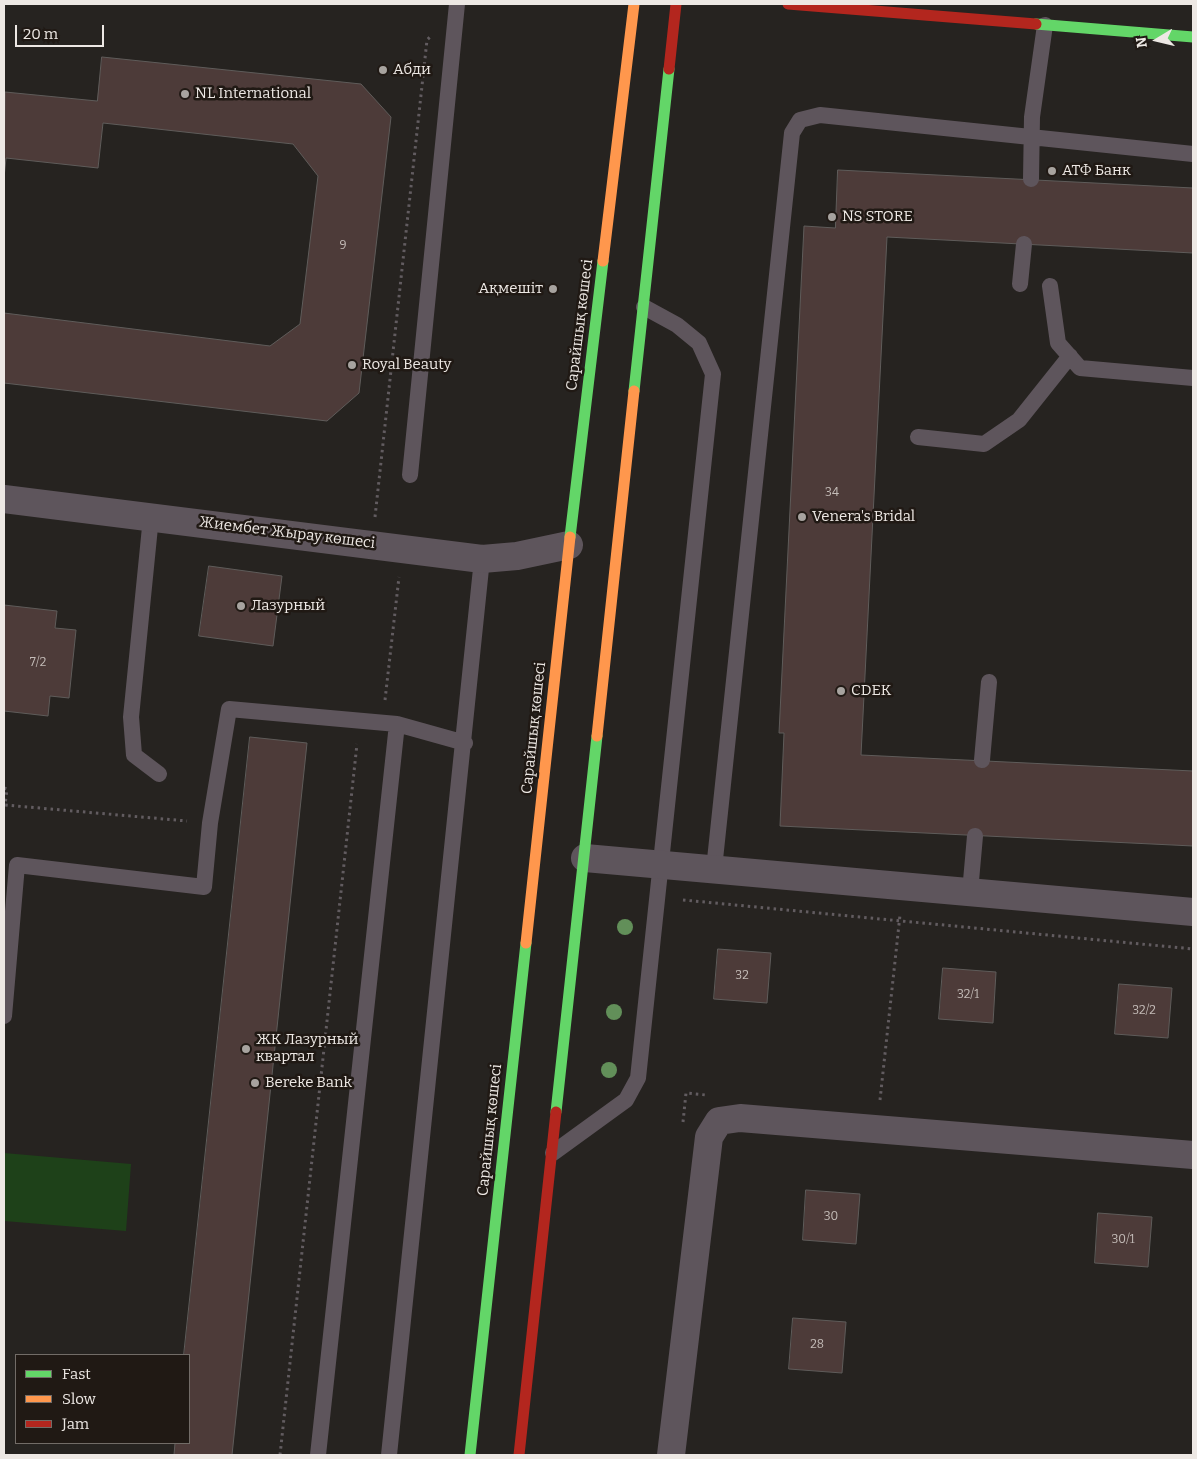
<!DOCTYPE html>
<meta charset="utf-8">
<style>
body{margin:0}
#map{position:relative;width:1197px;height:1459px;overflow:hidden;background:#262320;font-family:Bitter,serif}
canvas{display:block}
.frame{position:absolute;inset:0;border:5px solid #ede8e4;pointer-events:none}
.legend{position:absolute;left:15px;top:1354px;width:175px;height:90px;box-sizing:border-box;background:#201914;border:1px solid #726c67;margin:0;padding:6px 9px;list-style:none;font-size:15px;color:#ede8e4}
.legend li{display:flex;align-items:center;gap:10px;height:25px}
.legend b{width:25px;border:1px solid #726c67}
.north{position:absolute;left:1132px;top:15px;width:50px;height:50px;-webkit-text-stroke:4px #201914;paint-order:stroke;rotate:261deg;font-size:14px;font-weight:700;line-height:20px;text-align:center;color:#ede8e4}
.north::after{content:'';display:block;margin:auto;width:18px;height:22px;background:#ede8e4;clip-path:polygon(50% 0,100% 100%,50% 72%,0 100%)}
.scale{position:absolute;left:15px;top:25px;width:89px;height:22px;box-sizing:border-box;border:2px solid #ede8e4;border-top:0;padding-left:6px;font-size:15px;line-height:18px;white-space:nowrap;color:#ede8e4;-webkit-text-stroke:4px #201914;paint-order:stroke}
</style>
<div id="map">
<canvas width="1197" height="1459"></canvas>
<div class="frame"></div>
<ul class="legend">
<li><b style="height:6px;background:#63d668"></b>Fast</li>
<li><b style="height:6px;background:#ff974d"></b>Slow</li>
<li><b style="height:6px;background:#b3261e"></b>Jam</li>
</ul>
<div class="north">N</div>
<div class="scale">20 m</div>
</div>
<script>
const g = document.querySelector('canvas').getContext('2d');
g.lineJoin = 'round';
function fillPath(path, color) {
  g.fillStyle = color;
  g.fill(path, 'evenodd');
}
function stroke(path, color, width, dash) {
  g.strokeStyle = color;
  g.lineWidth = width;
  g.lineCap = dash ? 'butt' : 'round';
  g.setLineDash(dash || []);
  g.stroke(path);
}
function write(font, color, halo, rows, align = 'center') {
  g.font = font + ' Bitter,serif';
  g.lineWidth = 5;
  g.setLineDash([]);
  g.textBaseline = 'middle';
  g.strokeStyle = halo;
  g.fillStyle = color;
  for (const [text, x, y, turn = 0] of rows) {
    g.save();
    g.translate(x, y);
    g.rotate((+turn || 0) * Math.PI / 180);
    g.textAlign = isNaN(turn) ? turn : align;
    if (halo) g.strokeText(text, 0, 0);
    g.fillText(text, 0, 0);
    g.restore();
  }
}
fillPath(new Path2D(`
 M4,1153L131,1164L126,1231L4,1221Z`), '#1e4119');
const building = new Path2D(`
 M102,57L361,84L391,117L359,393L327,421L4,383V313L270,346L300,324L318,176L293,144L103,123L98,168L6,158L4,178L5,92L97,101Z
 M838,170L1193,188V253L887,237L861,755L1193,771V846L780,826L784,733H779L804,226L835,228Z
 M209,566L282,576L273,646L199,636Z
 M4,605L57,611L55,628L76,630L69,698L50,696L48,716L4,711Z
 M250,737L307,743L232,1455H174L175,1443H189V1355H184Z
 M718,949L771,953L767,1003L714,999Z
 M943,968L996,972L993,1023L939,1019Z
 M1119,984L1172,988L1168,1038L1115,1034Z
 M806,1190L860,1194L856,1244L803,1240Z
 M1098,1213L1152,1217L1148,1267L1095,1263Z
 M793,1318L846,1322L842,1373L789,1369Z`);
fillPath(building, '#4d3b39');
stroke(building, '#5f5c5a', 1);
stroke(new Path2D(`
 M375,517L427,40L430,37
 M385,700L399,577
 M4,788L7,789L5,805L187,821
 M683,900L1193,949
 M880,1100L900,915
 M683,1122L686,1093L706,1095
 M280,1455L357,744`), '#625c60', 3, [2.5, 4]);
stroke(new Path2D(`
 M1031,179L1032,117L1045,25
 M1020,284L1024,244
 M1050,286L1058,343L1080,368L1193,378
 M918,437L984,444L1019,420L1070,356
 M410,475L457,4
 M151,517L131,717L134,755L159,774
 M982,760L989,682
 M714,869L792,133L800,120L820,115L1193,154
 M970,892L975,836
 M4,1016L17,865L204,887L210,823L229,709L397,724L465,743
 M553,1153L626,1100L638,1078L713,374L699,343L677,325L644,307
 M318,1455L397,724
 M389,1455L482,559`), '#5e555c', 16);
stroke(new Path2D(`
 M4,499L482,559L517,556L569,545
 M585,858L1193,912
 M671,1455L709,1137L719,1121L740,1118L1193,1155`), '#5e555c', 28);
stroke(new Path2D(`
 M1036,24L1193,37
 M634,391L669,69
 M570,537L603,261
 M556,1112L597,736
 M470,1455L526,943`), '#63d668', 11);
stroke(new Path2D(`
 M603,261L634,4
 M597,736L634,391
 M526,943L570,537`), '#ff974d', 11);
stroke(new Path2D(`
 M788,4L1036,24
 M669,69L676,4
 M519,1455L556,1112`), '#b3261e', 11);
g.fillStyle = '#628f59';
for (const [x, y] of [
 [625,927],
 [614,1012],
 [609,1070]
]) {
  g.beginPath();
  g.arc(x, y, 8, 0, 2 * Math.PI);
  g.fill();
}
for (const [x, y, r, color] of [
 [383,70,5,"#a7a39f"],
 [185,94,5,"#a7a39f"],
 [1052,171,5,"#a7a39f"],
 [832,217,5,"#a7a39f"],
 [553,289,5,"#a7a39f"],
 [352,365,5,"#a7a39f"],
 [802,517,5,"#a7a39f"],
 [241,606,5,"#a7a39f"],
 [841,691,5,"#a7a39f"],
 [246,1049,5,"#a7a39f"],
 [255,1083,5,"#a7a39f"]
]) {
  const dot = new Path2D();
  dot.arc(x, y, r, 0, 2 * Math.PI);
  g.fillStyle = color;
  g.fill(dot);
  stroke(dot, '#201914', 2);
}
write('12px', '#c5bdb9', null, [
 ["9",343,246],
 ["34",832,493],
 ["7/2",38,663],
 ["32",742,976],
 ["32/1",968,995],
 ["32/2",1144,1011],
 ["30",831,1217],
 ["30/1",1123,1240],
 ["28",817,1345]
]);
write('15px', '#ede8e4', '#201914', [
 ["Абди",393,70],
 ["NL International",195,94],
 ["АТФ Банк",1062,171],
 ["NS STORE",842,217],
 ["Ақмешіт",543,289,"right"],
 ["Royal Beauty",362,365],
 ["Venera's Bridal",812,517],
 ["Лазурный",251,606],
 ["CDEK",851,691],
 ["ЖК Лазурный",256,1040],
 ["квартал",256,1057],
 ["Bereke Bank",265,1083]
], 'left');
write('15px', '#ede8e4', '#201914', [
 ["Сарайшық көшесі",580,325,-83],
 ["Жиембет Жырау көшесі",287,533,7],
 ["Сарайшық көшесі",534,728,-84],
 ["Сарайшық көшесі",490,1130,-84]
]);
</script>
